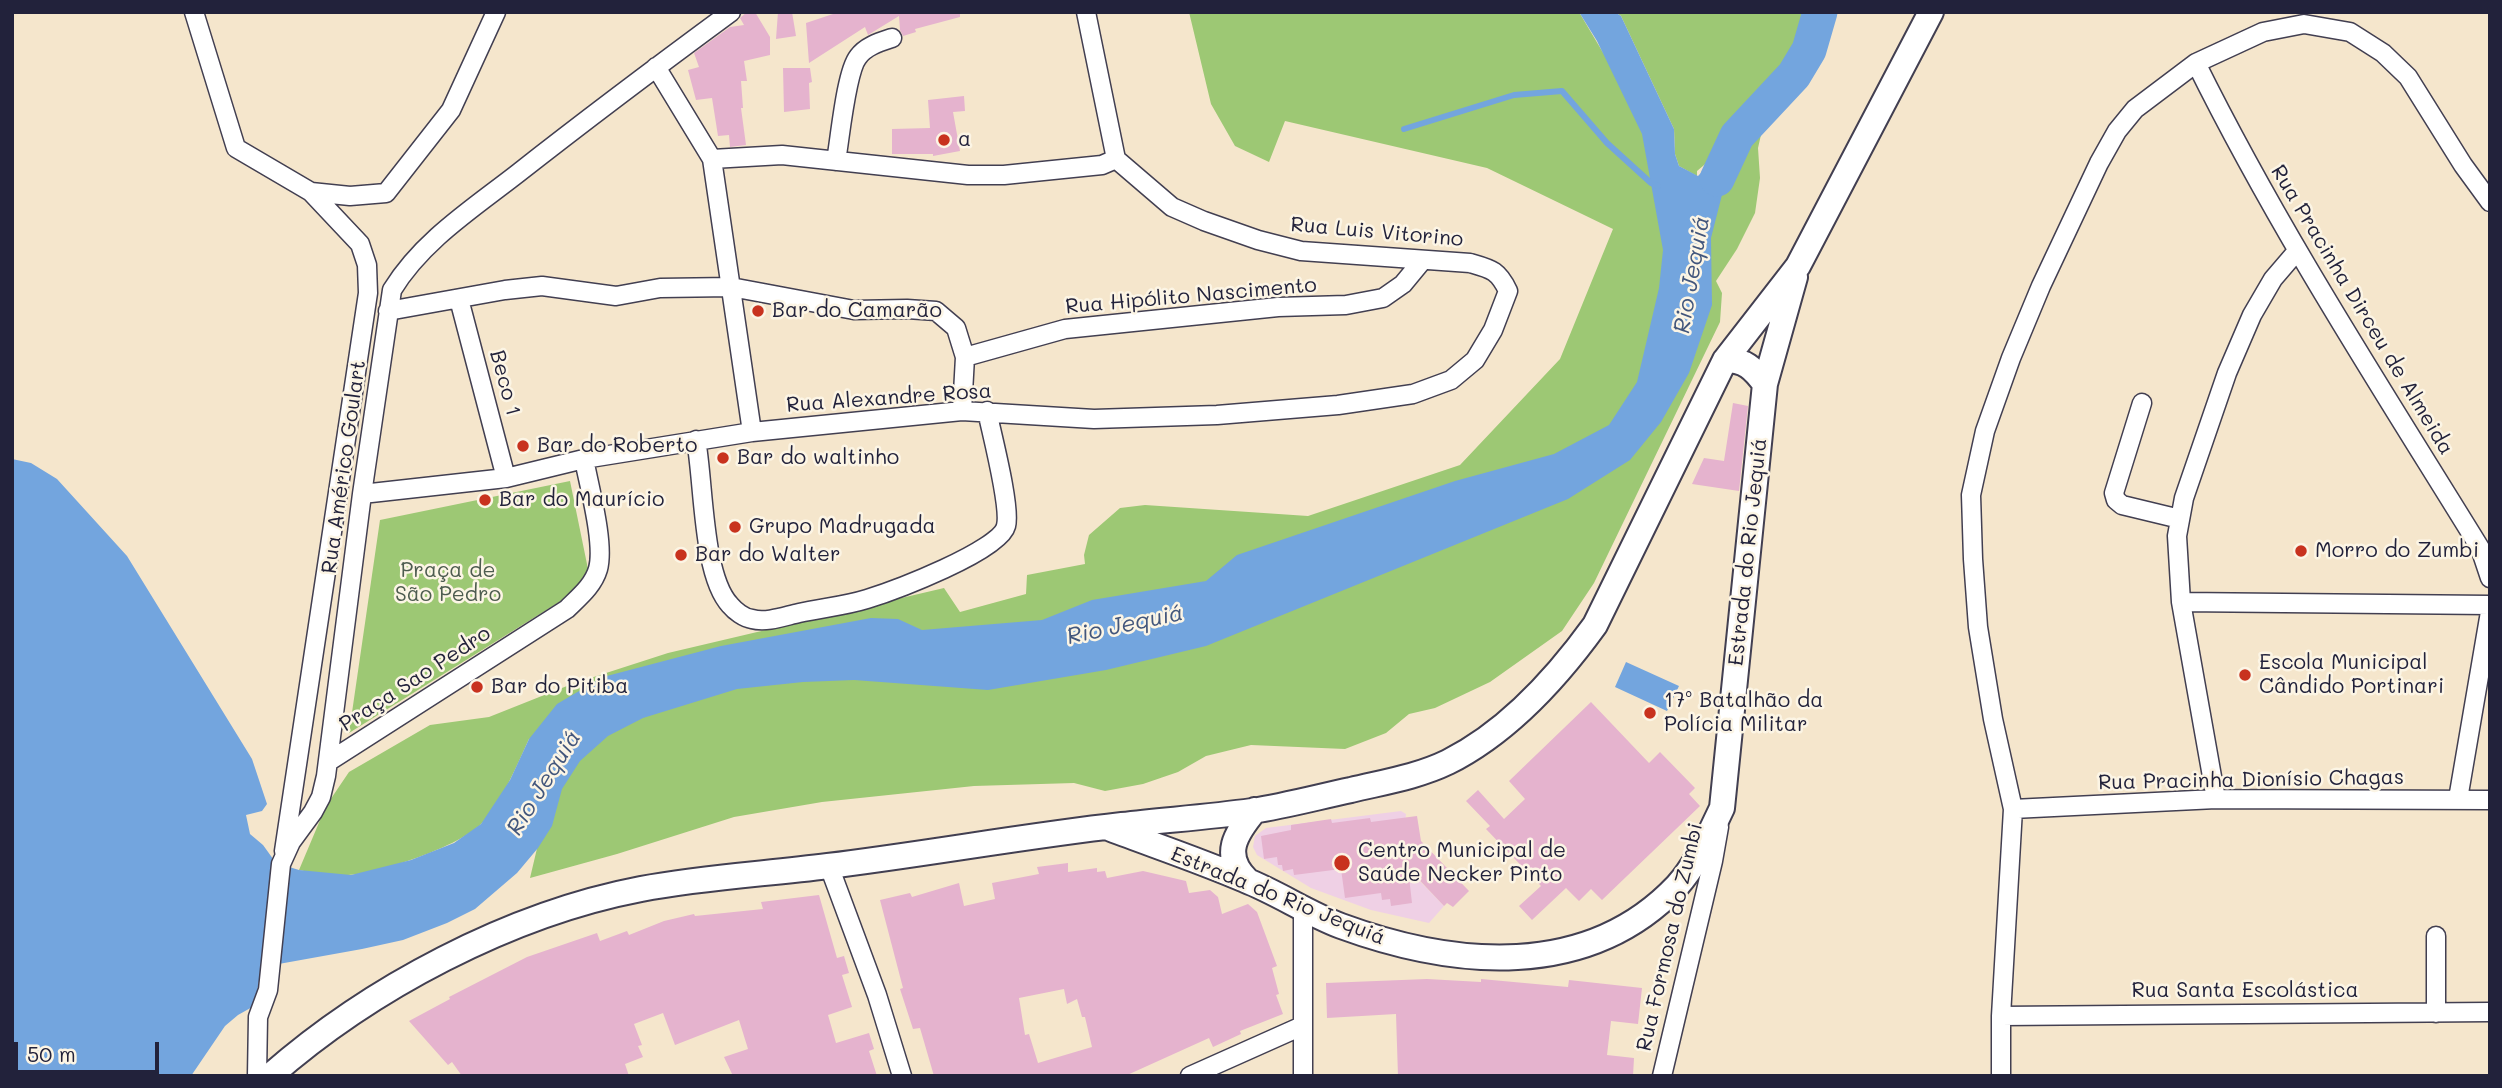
<!DOCTYPE html>
<meta charset="utf-8">
<style>
body{margin:0}
#map{position:relative;width:2502px;height:1088px;overflow:hidden;background:#f5e6cc;font-family:Mali,sans-serif}
canvas{display:block}
.frame{position:absolute;inset:0;border:14px solid #22223b;pointer-events:none}
.scale{position:absolute;left:14px;top:1042px;width:145px;height:32px;box-sizing:border-box;border:4px solid #22223b;border-top:0;padding-left:9px;font-size:21px;line-height:24px;white-space:nowrap;color:#22223b;-webkit-text-stroke:5px #fcf5e5;paint-order:stroke}
</style>
<div id="map">
<canvas width="2502" height="1088"></canvas>
<div class="frame"></div>
<div class="scale">50 m</div>
</div>
<script>
const g = document.querySelector('canvas').getContext('2d');
g.lineJoin = 'round';
function fillPath(path, color) {
  g.fillStyle = color;
  g.fill(path, 'evenodd');
}
function stroke(path, color, width, dash) {
  g.strokeStyle = color;
  g.lineWidth = width;
  g.lineCap = dash ? 'butt' : 'round';
  g.setLineDash(dash || []);
  g.stroke(path);
}
function write(font, color, halo, rows, align = 'center') {
  g.font = font + ' Mali,sans-serif';
  g.lineWidth = 5;
  g.setLineDash([]);
  g.textBaseline = 'middle';
  g.strokeStyle = halo;
  g.fillStyle = color;
  for (const [text, x, y, turn = 0] of rows) {
    g.save();
    g.translate(x, y);
    g.rotate((+turn || 0) * Math.PI / 180);
    g.textAlign = isNaN(turn) ? turn : align;
    if (halo) g.strokeText(text, 0, 0);
    g.fillText(text, 0, 0);
    g.restore();
  }
}
fillPath(new Path2D(`
 M1401,811L1406,814L1405,824L1417,870L1413,874L1444,906L1429,923L1371,910L1311,888L1257,855L1253,847L1255,836L1266,828Z`), '#efd0e5');
fillPath(new Path2D(`
 M1189,12H1579L1650,132L1671,249L1645,385L1615,431L1209,589L1044,627L920,639L529,739C516,767 503,800 482,823C461,846 378,874 348,875C331,876 315,873 299,870L326,806L349,772L430,725L489,717L572,684L668,653L944,588L960,612L1026,594L1027,575L1085,564L1084,555L1089,535L1120,508L1145,505L1308,516L1460,465L1560,359L1613,229L1487,168L1285,121L1269,162L1235,146L1211,104Z
 M1615,12H1837L1794,97L1774,110L1763,126L1758,148L1760,178L1755,213L1737,249L1716,281L1722,293L1720,322L1594,583L1562,631L1490,682L1435,708L1409,714L1386,733L1345,749L1251,745L1206,756L1178,772L1143,784L1105,791L1074,783L974,786L822,802L734,817L617,854L530,878L552,785L602,726L735,678L933,677L1623,452L1701,238L1710,160L1697,171V176L1679,166L1675,154L1674,129L1621,16Z
 M570,481L588,569L572,594L349,733L380,520Z`), '#9dc874');
fillPath(new Path2D(`
 M1579,12H1615L1621,16L1674,129L1675,154L1679,166L1698,176L1737,136L1711,238L1712,305L1689,373L1661,422L1630,460L1568,499L1206,646L1106,670L988,690L854,680L803,682L737,689L643,718L608,736L580,761L562,789L552,826L538,848L517,873L475,909L447,923L403,940L362,949L262,967L254,1006L238,1015L225,1026L191,1076H12V459L31,463L57,479L127,556L252,759L267,804L262,811L246,815L250,834L263,845L276,863L299,870L351,875L411,860L454,843L481,824L510,780L529,739L557,704L603,677L721,646L871,618L898,619L922,630L1042,620L1092,600L1206,581L1237,555L1455,481L1554,454L1609,425L1637,382L1659,288L1663,250L1642,134L1597,41Z
 M1626,662L1679,686L1667,711L1615,687Z`), '#73a5de');
stroke(new Path2D(`
 M1404,129L1514,95L1562,91L1607,143L1651,183L1658,186`), '#73a5de', 6);
stroke(new Path2D(`
 M1717,179L1737,136L1794,75L1809,50L1820,12`), '#73a5de', 35);
fillPath(new Path2D(`
 M747,12H755L770,37V55L744,61L747,81H741L743,108H741L746,145L730,147L729,135L718,136L712,98L696,100L688,70L699,67L694,53L730,27L744,25L740,18Z
 M778,12H792L796,36L776,39Z
 M839,12H960V17L915,29L916,32L903,36L900,30L899,16L868,35L865,27L809,63L806,23Z
 M783,68H810L812,82L809,83L810,109L784,112Z
 M964,96L965,111L953,112L960,151L933,156V154H892V129L930,128L928,100Z
 M1733,403L1748,406L1739,491L1692,484L1704,458L1724,461Z
 M1591,702L1649,763L1660,752L1695,788L1689,794L1700,806L1602,900L1591,889L1579,901L1566,888L1532,920L1519,906L1541,886L1511,855L1512,851L1509,853L1486,829L1490,826L1466,801L1478,790L1504,819L1525,799L1509,781Z
 M1417,816L1421,841L1469,891L1453,907L1447,903L1444,906L1408,868L1412,903L1391,906L1390,899L1382,900L1381,893L1345,898L1341,869L1294,875L1293,869L1283,871L1282,865H1278L1277,857L1264,859L1261,836L1291,830V825L1331,819L1332,823L1370,818L1371,822Z
 M1068,863V872L1097,868V872L1105,871L1107,878L1143,871L1186,881L1189,893L1210,890L1218,897L1222,914L1248,904L1257,912L1277,966L1272,968L1279,994L1276,995L1283,1014L1240,1031L1241,1034L1213,1047L1209,1038L1125,1076H934L920,1028L913,1029L900,989L903,988L880,900L910,893L912,897L959,883L964,906L995,899L992,883L1039,874L1037,867ZM1064,989L1067,1004L1077,999L1082,1017H1085L1092,1047L1038,1063L1029,1034L1025,1035L1019,998Z
 M819,895L837,958L844,956L849,973L842,975L852,1007L828,1015L836,1043L869,1033L874,1049L869,1051L877,1076H733L724,1057L748,1049L739,1020L675,1045L663,1013L634,1024L642,1045L638,1046L643,1057L625,1064L629,1076H462L452,1062L448,1065L409,1021L450,999L449,997L527,957L597,933L600,941L627,931L629,935L664,921L694,914L695,916L763,909L761,902Z
 M1427,979L1481,982V979L1568,987L1569,980L1642,988L1638,1024L1611,1021L1607,1055L1634,1058L1633,1076H1398L1396,1014L1327,1018L1326,983Z`), '#e5b3ce');
const street = new Path2D(`
 M194,12L236,148L311,192L360,244L367,265L368,293L284,851
 M1086,12L1116,159
 M2196,63C2279,231 2382,389 2480,548L2490,578
 M656,67L712,159L752,432
 M712,159L782,155L968,175H1004L1102,165L1116,159
 M836,161C840,139 846,72 858,57C866,46 880,42 892,38
 M311,192L350,196L386,193L451,110L496,12
 M459,299L506,478
 M388,311L505,290L542,286L616,296L660,288L731,287L854,310L907,309L936,311L956,328L965,357
 M2142,403L2114,493L2116,500L2122,505L2180,519
 M962,411L965,357L1065,329L1278,307L1346,305L1383,298L1403,284L1422,261
 M696,440C704,482 702,575 730,605C735,611 744,618 752,619C767,623 785,616 799,613C821,608 845,606 867,599C893,591 1000,551 1006,526C1011,507 992,435 987,411
 M362,494L506,478L584,459L752,432L962,411L1094,419L1217,415L1338,405L1413,394L1451,380L1475,360L1493,330L1508,291C1498,270 1491,269 1470,263L1301,251L1258,240L1204,221L1172,207L1116,159
 M2181,602L2490,605
 M328,762L567,609C579,597 593,586 598,569C605,544 589,486 584,459
 M2216,799L2181,602L2177,536L2184,498L2227,373L2252,315L2273,279L2297,251
 M2458,799L2490,612
 M2013,809L2216,799L2490,800
 M829,866L877,995L902,1076
 M2436,936V1013
 M2001,1016L2490,1012
 M257,1076L258,1017L268,990L281,864L291,842L313,812L321,797L326,776L362,494L392,290C422,241 472,209 517,174C587,119 659,65 731,12
 M1190,1076L1302,1026
 M1303,1076V908
 M1662,1076L1713,861L1719,827
 M2001,1076V1016L2013,809L1993,719L1978,627L1973,559L1971,495L1985,431L2011,358L2041,286L2099,163L2117,131L2135,109L2196,63L2263,32L2304,24L2350,32L2383,53L2408,77L2463,165L2490,202`);
const secondary = new Path2D(`
 M1725,360C1745,360 1753,368 1765,384
 M1111,829C1156,846 1201,861 1245,880C1278,893 1307,913 1341,926C1453,967 1587,981 1677,886C1697,864 1709,835 1722,808L1765,384L1795,277
 M1247,880C1221,855 1236,833 1255,810
 M270,1076C370,988 510,914 641,889C703,877 766,874 828,866C926,854 1024,836 1122,825C1165,820 1209,817 1252,811C1285,806 1318,797 1351,790C1384,782 1417,777 1448,762C1508,732 1556,679 1595,625L1725,360L1798,266L1931,12`);
stroke(street, '#423f51', 21);
stroke(secondary, '#423f51', 28);
stroke(street, '#fff', 18);
stroke(secondary, '#fff', 24);
for (const [x, y, r, color] of [
 [944,140,7,"#c8321e"],
 [758,311,7,"#c8321e"],
 [523,446,7,"#c8321e"],
 [723,458,7,"#c8321e"],
 [485,500,7,"#c8321e"],
 [735,527,7,"#c8321e"],
 [2301,551,7,"#c8321e"],
 [681,555,7,"#c8321e"],
 [2245,675,7,"#c8321e"],
 [477,687,7,"#c8321e"],
 [1650,713,7,"#c8321e"],
 [1342,863,9,"#c8321e"]
]) {
  const dot = new Path2D();
  dot.arc(x, y, r, 0, 2 * Math.PI);
  g.fillStyle = color;
  g.fill(dot);
  stroke(dot, '#fcf5e5', 2.5);
}
write('21px', '#22223b', '#fcf5e5', [
 ["a",958,140],
 ["Bar do Camarão",772,311],
 ["Bar do Roberto",537,446],
 ["Bar do waltinho",737,458],
 ["Bar do Maurício",499,500],
 ["Grupo Madrugada",749,527],
 ["Morro do Zumbi",2315,551],
 ["Bar do Walter",695,555],
 ["Escola Municipal",2259,663],
 ["Cândido Portinari",2259,687],
 ["Bar do Pitiba",491,687],
 ["17º Batalhão da",1664,701],
 ["Polícia Militar",1664,725],
 ["Centro Municipal de",1358,851],
 ["Saúde Necker Pinto",1358,875]
], 'left');
write('21px', '#22223b', '#fcf5e5', [
 ["Rua Luis Vitorino",1377,232,5],
 ["Rua Hipólito Nascimento",1191,296,-5],
 ["Rua Pracinha Dirceu de Almeida",2362,310,59],
 ["Beco 1",505,383,75],
 ["Rua Alexandre Rosa",889,398,-4],
 ["Rua Américo Goulart",344,467,-82],
 ["Estrada do Rio Jequiá",1748,552,-84],
 ["Praça Sao Pedro",415,679,-33],
 ["Rua Pracinha Dionísio Chagas",2251,780,-1],
 ["Estrada do Rio Jequiá",1278,896,22],
 ["Rua Formosa do Zumbi",1670,937,-77],
 ["Rua Santa Escolástica",2245,991]
]);
write('21px', '#4d5c4f', '#fcf5e5', [
 ["Praça de",448,571],
 ["São Pedro",448,595]
]);
write('italic 23px', '#42567c', '#fcf5e5', [
 ["Rio Jequiá",1692,275,-80],
 ["Rio Jequiá",1125,625,-12],
 ["Rio Jequiá",544,783,-58]
]);
</script>
